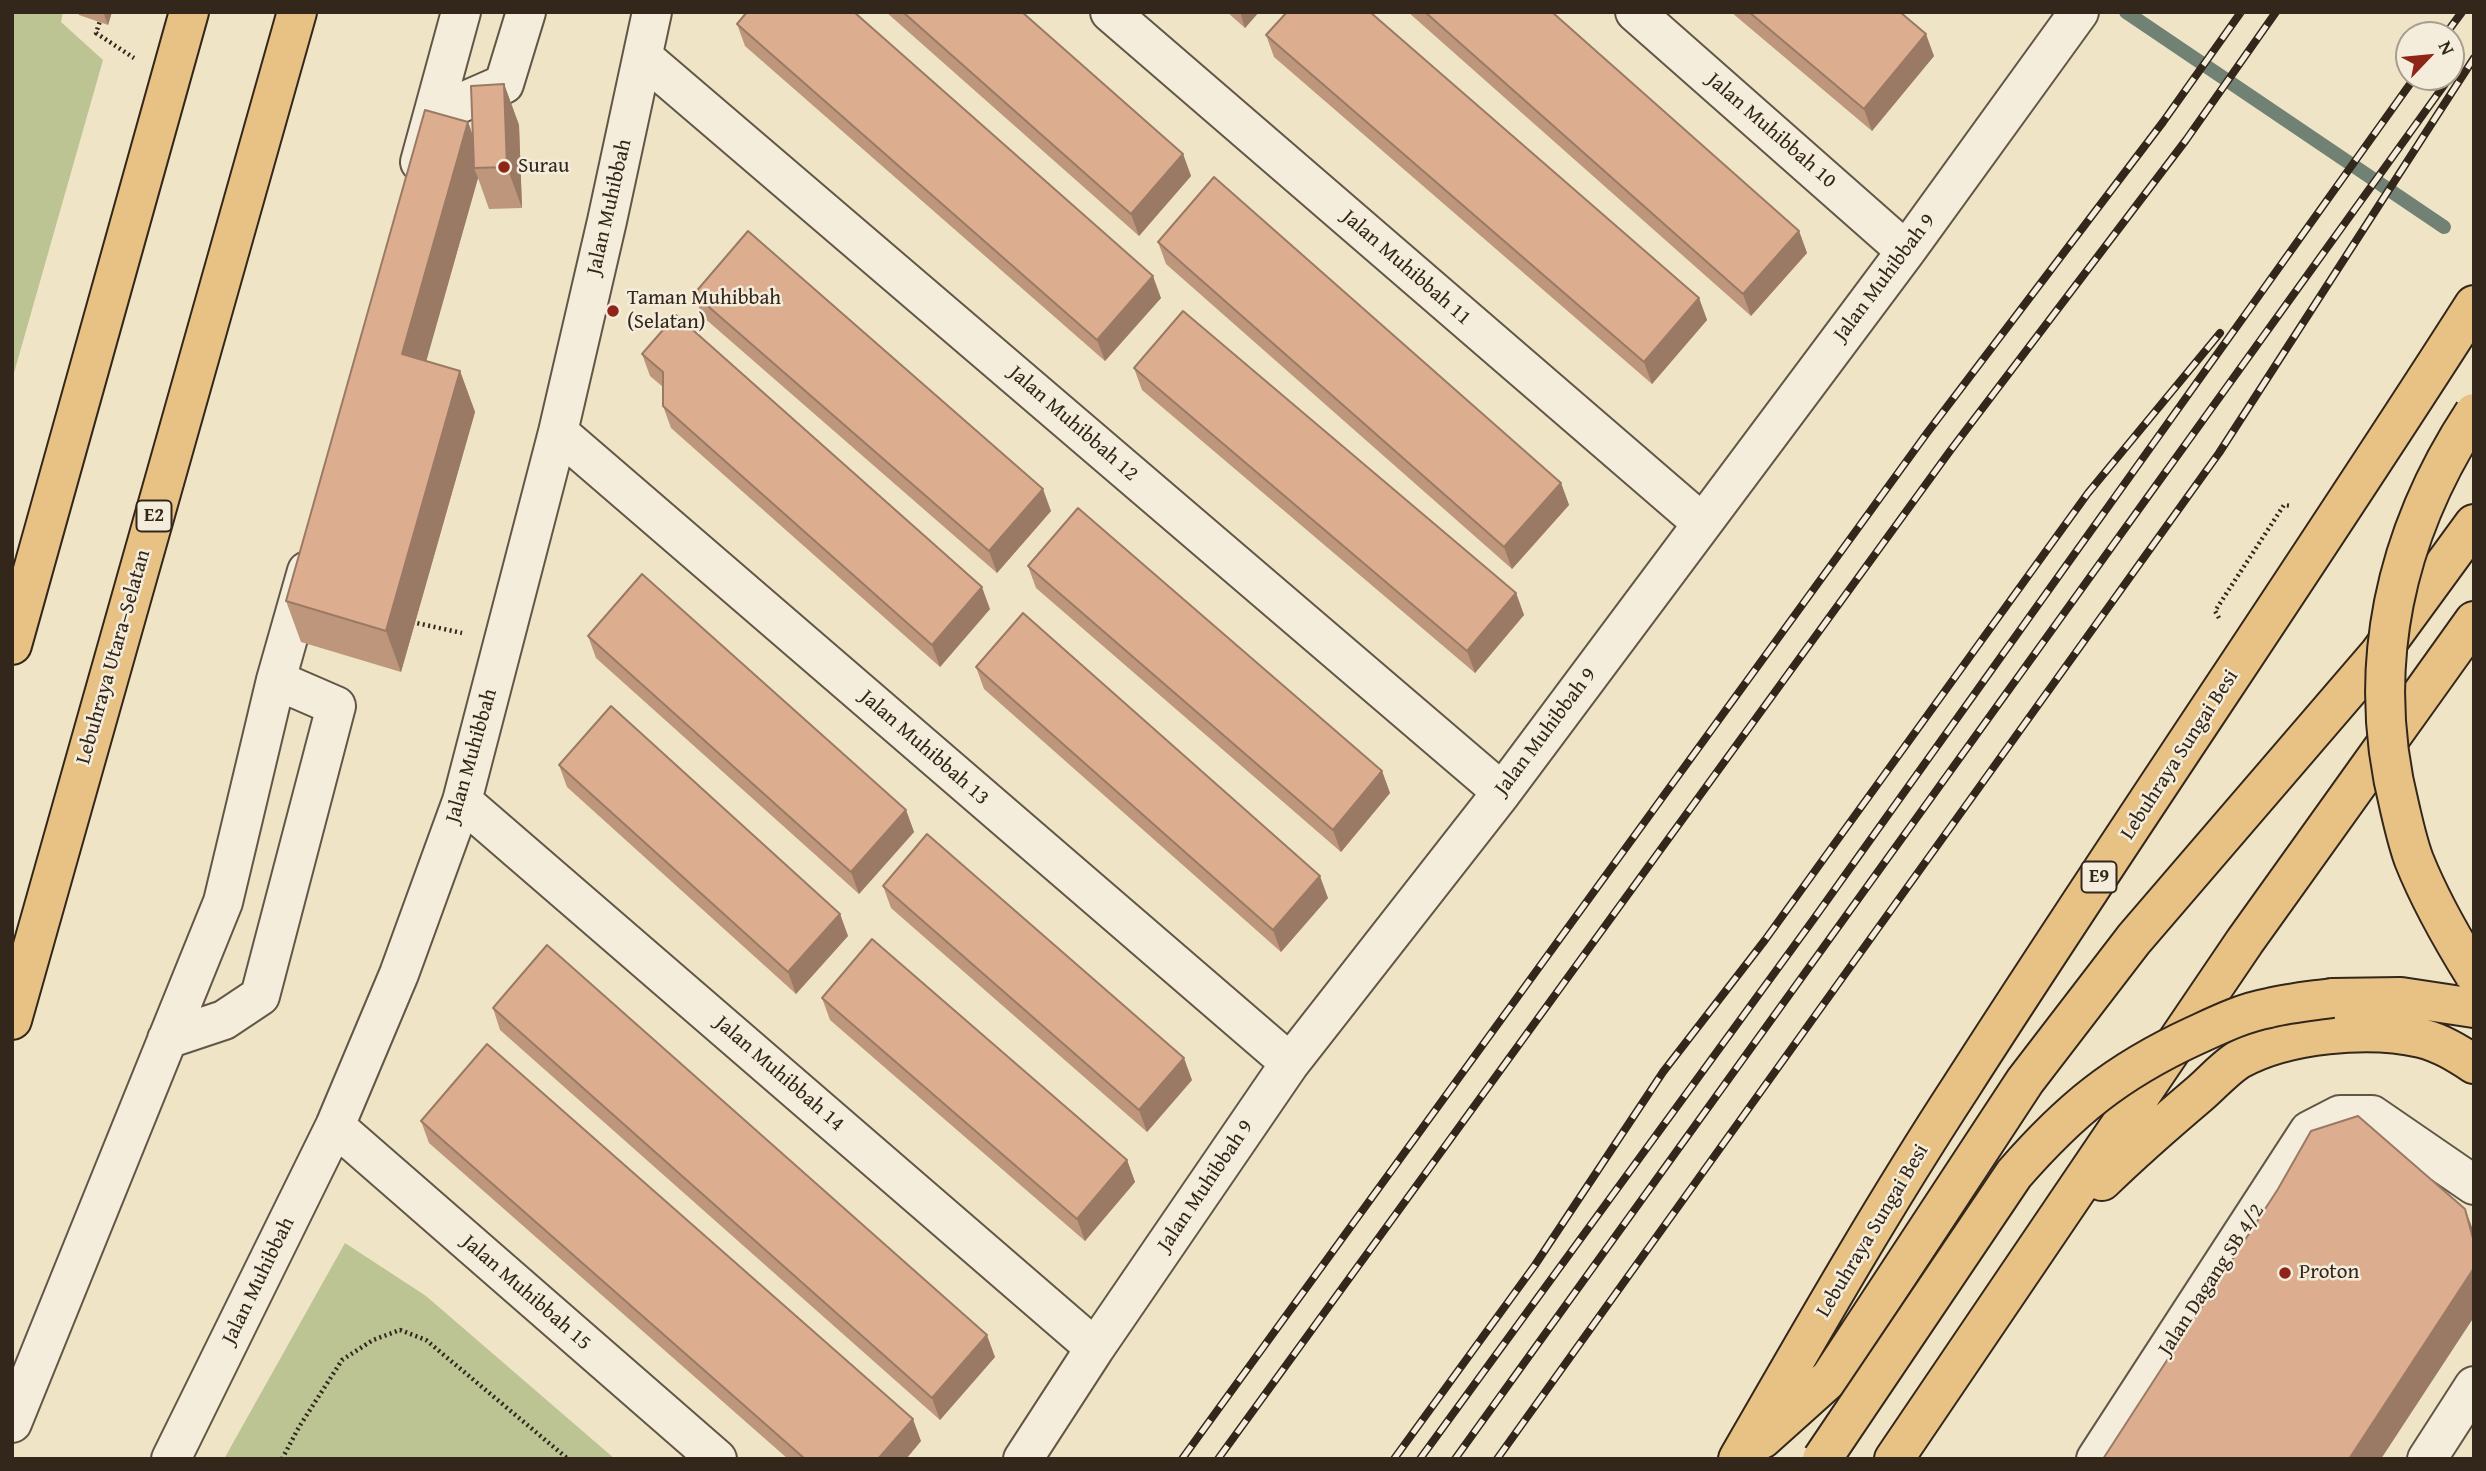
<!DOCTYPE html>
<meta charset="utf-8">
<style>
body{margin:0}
#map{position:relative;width:2486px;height:1471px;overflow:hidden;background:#f0e4c7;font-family:"Gentium Book Plus",serif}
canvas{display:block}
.frame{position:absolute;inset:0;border:14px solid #33261b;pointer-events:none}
.north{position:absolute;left:2395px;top:21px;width:70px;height:70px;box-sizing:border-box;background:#f5eddb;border:2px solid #a79d8e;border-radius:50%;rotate:64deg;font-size:19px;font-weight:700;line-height:28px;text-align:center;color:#33261b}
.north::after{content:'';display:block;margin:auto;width:24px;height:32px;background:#8f2418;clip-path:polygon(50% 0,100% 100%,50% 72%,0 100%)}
</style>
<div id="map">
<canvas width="2486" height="1471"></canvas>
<div class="frame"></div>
<div class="north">N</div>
</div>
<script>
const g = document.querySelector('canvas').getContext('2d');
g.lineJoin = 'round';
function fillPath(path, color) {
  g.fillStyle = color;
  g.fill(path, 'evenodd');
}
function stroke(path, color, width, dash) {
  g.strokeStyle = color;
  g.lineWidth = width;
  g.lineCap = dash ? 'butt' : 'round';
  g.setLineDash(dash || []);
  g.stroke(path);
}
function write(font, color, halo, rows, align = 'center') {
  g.font = font + ' "Gentium Book Plus",serif';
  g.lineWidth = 5;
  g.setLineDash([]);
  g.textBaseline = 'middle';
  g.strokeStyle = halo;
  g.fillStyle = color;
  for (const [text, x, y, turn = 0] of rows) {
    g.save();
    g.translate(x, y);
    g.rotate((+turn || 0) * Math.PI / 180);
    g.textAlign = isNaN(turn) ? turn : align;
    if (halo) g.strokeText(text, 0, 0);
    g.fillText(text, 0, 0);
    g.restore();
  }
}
fillPath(new Path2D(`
 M12,12H63L61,22L103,60L12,380Z
 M345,1243L426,1296L615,1459H224Z`), '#bcc494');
stroke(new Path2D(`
 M2126,12L2444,227`), '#718274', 14);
const minor = new Path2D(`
 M1110,12L1702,523
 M1635,12L1906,251
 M643,57L1502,792
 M433,115L504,84L526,12
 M420,162L461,12
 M558,432L1290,1063
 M462,801L1095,1348
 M167,1039L224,1020L260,996L336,706L276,680
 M335,1126L717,1459
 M12,1423L223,902L276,680L307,571
 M171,1459L335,1126L399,974L462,801L558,432L607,221L652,12
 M1023,1459L1095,1348L1290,1063L1502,792L1906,251L2079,12
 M2096,1459L2309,1131L2340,1115H2372L2474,1185
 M2427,1459L2474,1386`);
const highway = new Path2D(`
 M12,645L189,12
 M2332,998L2401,997L2474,1008
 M12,1020L297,12
 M2102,1181C2133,1151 2165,1123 2198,1095C2211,1084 2224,1069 2238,1060C2286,1033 2369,1026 2421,1038C2441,1043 2457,1053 2474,1064
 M1762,1439L1830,1378L2025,1081L2134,939L2379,654L2474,524
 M1738,1459C1810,1334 1882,1208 1961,1087C2129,825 2306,568 2474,305
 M1894,1459L2245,941L2474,621`);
stroke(minor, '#625646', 42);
stroke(highway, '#33261b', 42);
stroke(new Path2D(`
 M103,12L96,33L134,58
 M2219,618L2215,611L2284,505L2292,506
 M412,622L462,633
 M282,1459L299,1427L342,1360L373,1340L400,1330L426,1340L568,1459`), '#33261b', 4.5, [2, 3.5]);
stroke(minor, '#f5eddb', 38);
stroke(highway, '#e8c284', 38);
const rail = new Path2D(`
 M2445,35L2462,12
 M1182,1459L1927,433L2163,122L2241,12
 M1218,1459L1950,451L2186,140L2276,12
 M1394,1459L1535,1265L1663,1072L1765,940L2088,493L2220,333
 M1420,1459L1813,920L2415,77
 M1455,1459L2450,77
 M1497,1459L2219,453L2474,58`);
stroke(rail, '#33261b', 8);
stroke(rail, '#f5eddb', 5, [16]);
const highwayBridge = new Path2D(`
 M2474,413C2395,533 2364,668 2400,809C2404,826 2408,844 2414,860C2430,900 2451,937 2474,974
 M1822,1459L2014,1174C2070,1110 2116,1072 2194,1036C2218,1025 2242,1013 2269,1008C2289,1003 2311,1001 2332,998`);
stroke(highwayBridge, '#33261b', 42, []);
stroke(highwayBridge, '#e8c284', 38);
fillPath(new Path2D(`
 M78,12H112L108,25L79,15Z
 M886,12H1022L1183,154L1191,176L1139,236Z
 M1227,12H1259L1245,28Z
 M1408,12H1552L1799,231L1807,253L1751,316Z
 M1731,12H1900L1934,56L1872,131Z
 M737,24L1161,298L1105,361L745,46Z
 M1266,35L1699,298L1707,320L1652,384L1274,57Z
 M504,84L519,125L522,208L489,209L478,178L426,361L460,371L475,412L401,672L301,642L286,601L468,122L473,136Z
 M1158,242L1561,483L1569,505L1512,569L1166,264Z
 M694,294L1051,511L997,573L702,316Z
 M642,354L990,609L940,667L671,428L663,406V387L650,376Z
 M1134,368L1516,593L1524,615L1475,673L1142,390Z
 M1028,566L1382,771L1390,793L1341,852L1036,588Z
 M588,636L906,810L914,832L859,894L596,658Z
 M976,667L1328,898L1281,952L984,689Z
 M559,765L840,914L848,936L796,994L567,787Z
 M883,886L1192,1080L1147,1132L891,908Z
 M822,998L1127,1160L1135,1182L1085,1241L830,1020Z
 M493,1008L995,1357L940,1420L500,1030Z
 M421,1121L921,1441L906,1459H788L429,1143Z`), '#bd967b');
fillPath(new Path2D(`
 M105,12H112L108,25L104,14Z
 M1240,12H1259L1245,28Z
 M1926,34L1934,56L1872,131L1864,109Z
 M504,84L519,125L522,208L507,167Z
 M468,122L482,162L474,168L478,178L417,394L402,354Z
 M1183,154L1191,176L1139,236L1131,214Z
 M1799,231L1807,253L1751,316L1743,294Z
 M1153,276L1161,298L1105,361L1097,340Z
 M1699,298L1707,320L1652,384L1644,362Z
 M460,371L475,412L401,672L386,631Z
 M1561,483L1569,505L1512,569L1504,547Z
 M1043,489L1051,511L997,573L989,551Z
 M982,587L990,609L940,667L932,645Z
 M1516,593L1524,615L1475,673L1467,651Z
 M1382,771L1390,793L1341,852L1333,830Z
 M906,810L914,832L859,894L851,872Z
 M1320,876L1328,898L1281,952L1273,930Z
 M840,914L848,936L796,994L788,972Z
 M1184,1058L1192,1080L1147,1132L1139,1110Z
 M1127,1160L1135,1182L1085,1241L1077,1219Z
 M2465,1209L2474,1232V1242Z
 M2474,1268V1317L2381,1459H2349Z
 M987,1335L995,1357L940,1420L932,1398Z
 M913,1419L921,1441L906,1459H878Z`), '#9a7a64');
const building = new Path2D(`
 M747,12H854L1153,276L1097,340L737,24Z
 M903,12H1022L1183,154L1131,214Z
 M1287,12H1370L1699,298L1644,362L1266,35Z
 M1425,12H1552L1799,231L1743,294Z
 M1749,12H1900L1926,34L1864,109Z
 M504,84L507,167L474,168L471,86Z
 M425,110L468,122L402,354L460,371L386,631L286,601Z
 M1214,177L1561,483L1504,547L1158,242Z
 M748,231L1043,489L989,551L694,294Z
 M1183,311L1516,593L1467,651L1134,368Z
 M676,315L982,587L932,645L663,406V372L642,354Z
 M1078,508L1382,771L1333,830L1028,566Z
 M642,574L906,810L851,872L588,636Z
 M1023,613L1320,876L1273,930L976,667Z
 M611,706L840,914L788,972L559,765Z
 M927,834L1184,1058L1139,1110L883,886Z
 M872,939L1127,1160L1077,1219L822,998Z
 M547,945L987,1335L932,1398L493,1008Z
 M487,1044L913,1419L878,1459H805L421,1121Z
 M2358,1116L2465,1209L2474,1242V1268L2349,1459H2103L2278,1189L2311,1131Z`);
fillPath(building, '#dcae8f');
stroke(building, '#9a7a64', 2);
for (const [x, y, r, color] of [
 [504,167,7,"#8f2418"],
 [613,311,7,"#8f2418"],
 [2285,1273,7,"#8f2418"]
]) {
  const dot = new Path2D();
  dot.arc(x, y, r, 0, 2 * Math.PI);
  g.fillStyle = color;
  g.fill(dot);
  stroke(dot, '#f5eddb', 2.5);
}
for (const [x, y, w] of [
 [154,516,35],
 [2099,877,35]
]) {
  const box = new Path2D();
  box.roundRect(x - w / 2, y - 15.5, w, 31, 5);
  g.fillStyle = '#f5eddb';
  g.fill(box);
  stroke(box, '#33261b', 2);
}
write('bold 19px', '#33261b', null, [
 ["E2",154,516],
 ["E9",2099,877]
]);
write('21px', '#33261b', '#f5eddb', [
 ["Jalan Muhibbah 10",1771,131,41],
 ["Jalan Muhibbah",610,207,-77],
 ["Jalan Muhibbah 11",1406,268,41],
 ["Jalan Muhibbah 9",1885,278,-53],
 ["Jalan Muhibbah 12",1073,424,41],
 ["Lebuhraya Utara–Selatan",114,657,-74],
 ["Jalan Muhibbah 9",1546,732,-53],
 ["Jalan Muhibbah 13",924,748,41],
 ["Lebuhraya Sungai Besi",2180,755,-57],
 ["Jalan Muhibbah",472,756,-74],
 ["Jalan Muhibbah 14",779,1074,41],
 ["Jalan Muhibbah 9",1206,1186,-56],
 ["Lebuhraya Sungai Besi",1873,1231,-59],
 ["Jalan Dagang SB 4/2",2212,1280,-57],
 ["Jalan Muhibbah",259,1281,-64],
 ["Jalan Muhibbah 15",526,1293,41]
]);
write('21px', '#33261b', '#f5eddb', [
 ["Surau",518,167],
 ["Taman Muhibbah",627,299],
 ["(Selatan)",627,323],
 ["Proton",2299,1273]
], 'left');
</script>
